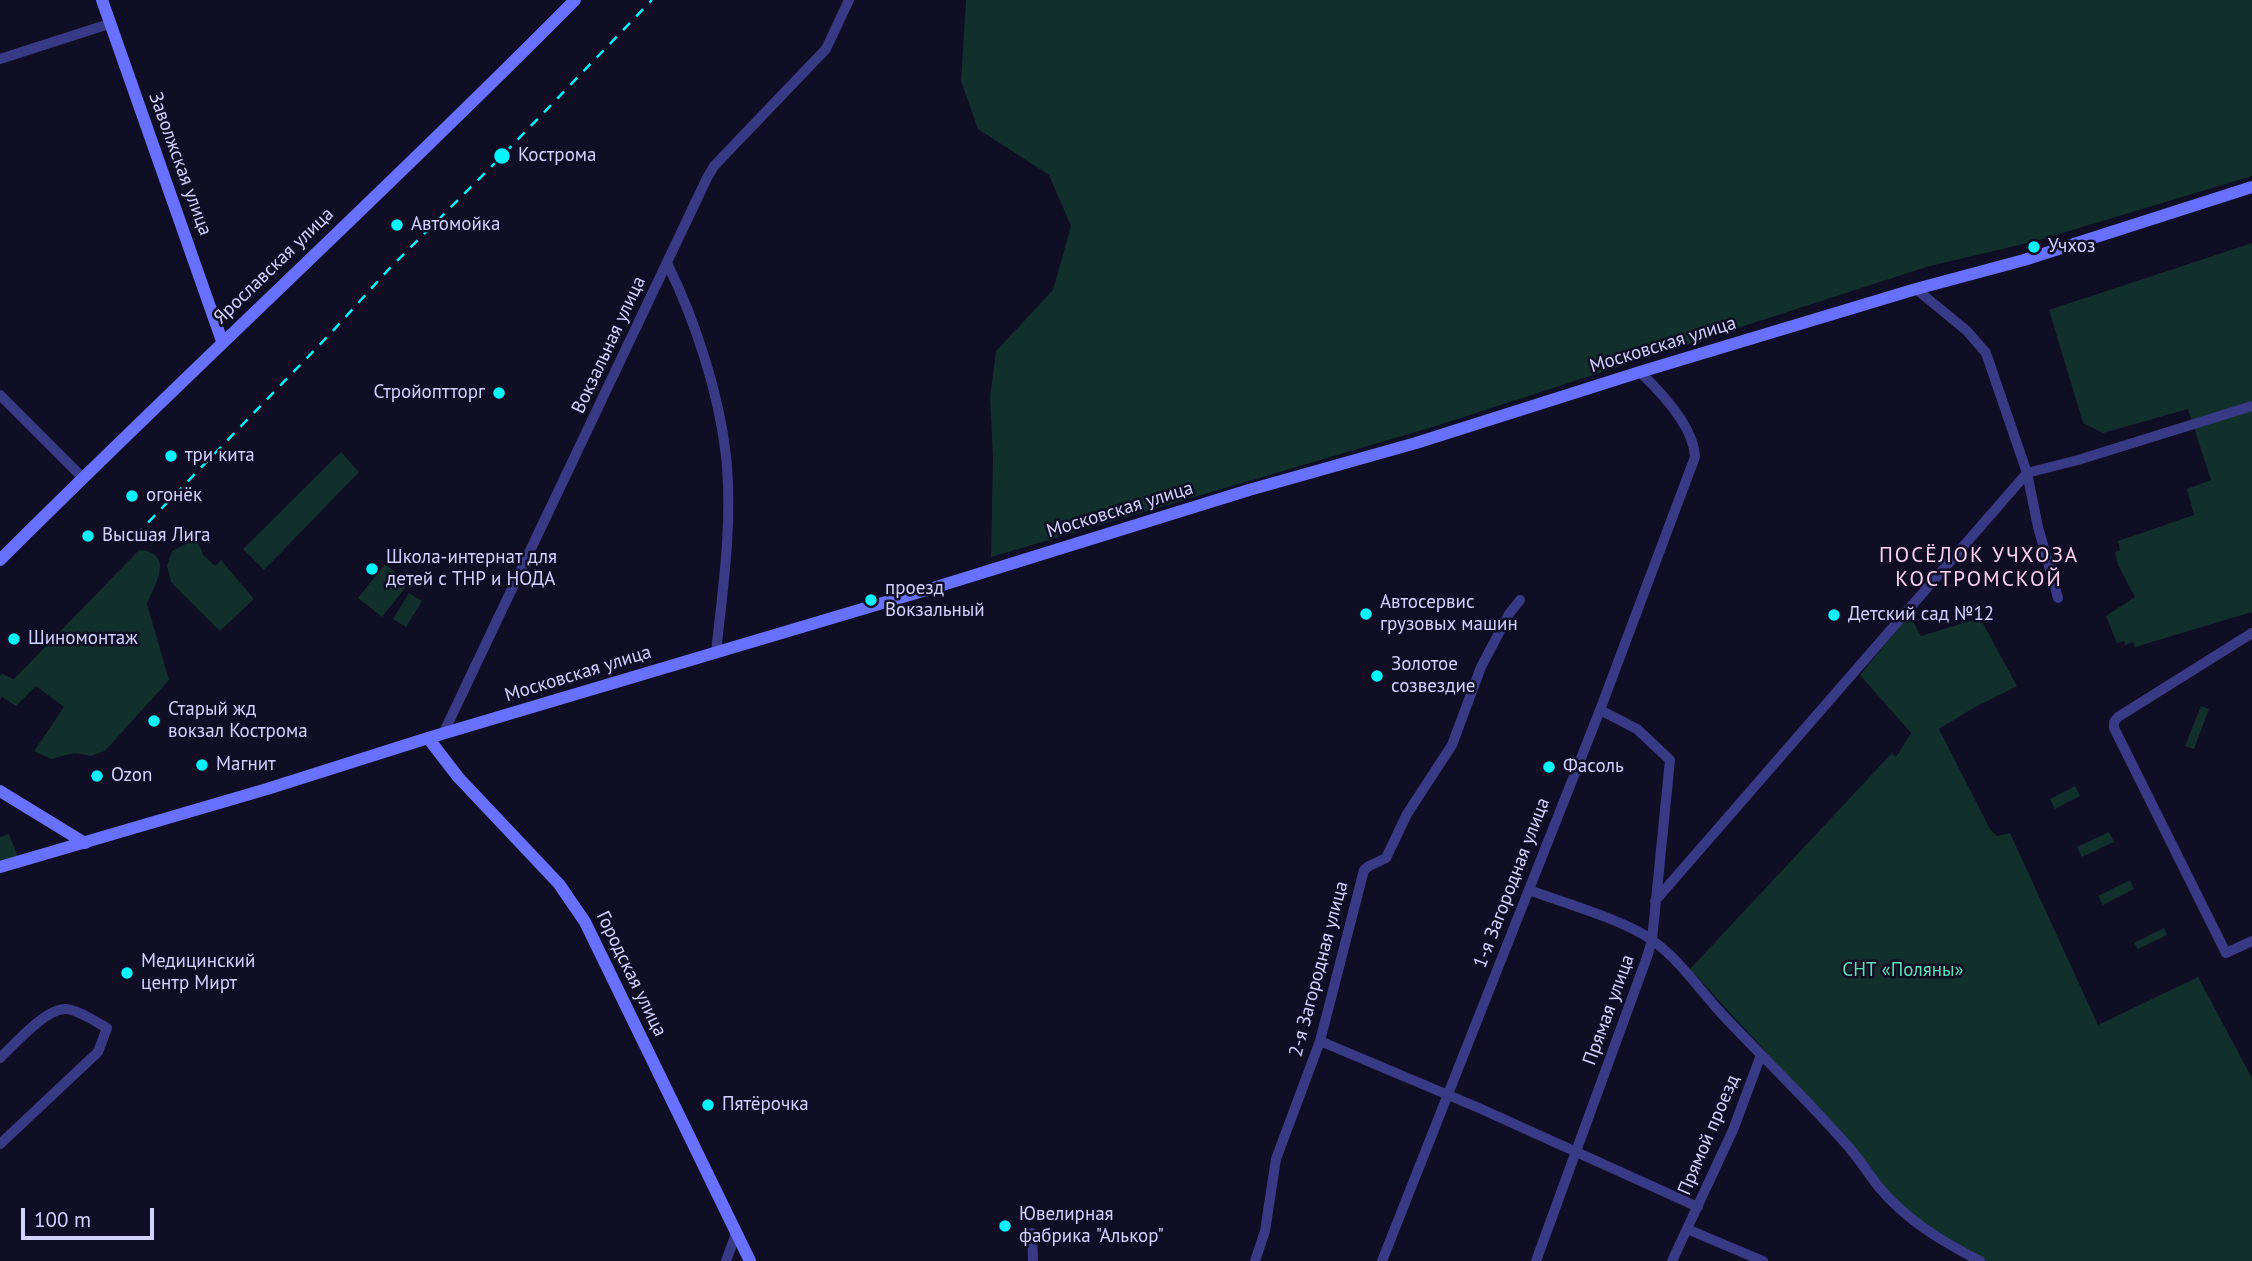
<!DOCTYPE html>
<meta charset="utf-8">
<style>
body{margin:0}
#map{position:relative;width:2252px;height:1261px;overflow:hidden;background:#100e24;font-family:"PT Sans",sans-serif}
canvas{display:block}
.scale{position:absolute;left:21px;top:1208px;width:133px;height:32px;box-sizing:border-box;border:4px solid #d3d1ff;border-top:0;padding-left:9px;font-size:21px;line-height:24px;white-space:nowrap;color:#d3d1ff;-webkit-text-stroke:5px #100e24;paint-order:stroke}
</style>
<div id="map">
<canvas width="2252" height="1261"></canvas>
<div class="scale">100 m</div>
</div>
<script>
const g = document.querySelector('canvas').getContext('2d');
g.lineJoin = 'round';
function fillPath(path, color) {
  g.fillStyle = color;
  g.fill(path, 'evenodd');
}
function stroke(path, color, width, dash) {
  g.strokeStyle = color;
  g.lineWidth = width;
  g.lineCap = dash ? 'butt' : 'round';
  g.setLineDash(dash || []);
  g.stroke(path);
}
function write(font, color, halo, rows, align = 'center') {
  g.font = font + ' "PT Sans",sans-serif';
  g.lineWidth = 5;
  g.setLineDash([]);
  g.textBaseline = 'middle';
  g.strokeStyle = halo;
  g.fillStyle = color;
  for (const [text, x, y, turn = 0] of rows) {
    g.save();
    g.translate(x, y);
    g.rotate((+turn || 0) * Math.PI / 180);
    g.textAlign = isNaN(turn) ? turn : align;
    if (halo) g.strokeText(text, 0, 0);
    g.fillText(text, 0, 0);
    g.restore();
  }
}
fillPath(new Path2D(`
 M966,0H2252V176L2036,241L1926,267L1439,425L991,557L993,457L990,397L996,351L1053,290L1071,226L1049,175L978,129L961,81Z
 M2252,243V612L2135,647L2133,642L2125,645L2124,641L2117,643L2106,616L2135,597L2118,565L2115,552L2120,550L2118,541L2194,515L2187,489L2211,480L2188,409L2103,433L2083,423L2049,310Z
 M341,452L359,472L264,570L243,549Z
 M197,538L203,555L215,566L221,560L254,599L220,631L171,582L167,566L172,551Z
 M139,550C175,553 156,583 147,604L169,680L105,751L90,756L75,753L51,759L34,751L64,707L36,686L16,706L2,697L0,699V676L2,674L14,679Z
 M385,564L409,583L382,617L358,598Z
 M409,593L422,601L406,627L393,619Z
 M1909,615L1921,636L1980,618L2017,686L1975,707L1939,729L1990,829L1997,836L2010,833L2098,1025L2198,977L2252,1078V1261H1987L1941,1237L1919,1221L1882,1186L1768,1054L1690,969L1892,753L1896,757L1911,733L1860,675Z
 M2201,706L2209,709L2194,749L2185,746Z
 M2075,786L2080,796L2055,809L2050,799Z
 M2109,832L2114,842L2082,857L2077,847Z
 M9,834L18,857L0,862V837Z
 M2130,880L2134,889L2103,905L2098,896Z
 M2164,928L2167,935L2138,949L2134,943Z`), '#112f2b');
stroke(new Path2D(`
 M0,59L109,24
 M667,263C695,320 719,393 726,456C733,521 723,588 716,652
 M1916,289L1967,331L1986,353L2027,473L2038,527L2058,598
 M0,395L83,478
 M2252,633L2118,717L2114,722V728L2226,953L2252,941
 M443,734L707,178L714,166L826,49L849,0
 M1529,890C1564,903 1624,920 1652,940C1680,960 1698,988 1721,1013C1762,1057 1806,1098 1846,1144C1858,1157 1867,1172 1878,1186C1906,1220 1941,1241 1980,1261
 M1655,901L2027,473L2078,460L2252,406
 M1320,1041L1479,1108L1698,1207
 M0,1058C15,1044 46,1008 66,1009C79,1010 96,1022 107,1028L98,1052L0,1144
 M1687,1229L1763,1261
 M1032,1233L1033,1261
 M726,1261L736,1234
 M1255,1261L1265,1231L1276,1159L1320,1041L1364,870L1369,866L1386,858L1407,814L1452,745L1481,667L1509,614L1520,600
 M1382,1261L1600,710L1695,457C1694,427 1660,391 1640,372
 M1536,1261L1647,957L1652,940L1670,760L1637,729L1600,710
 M1672,1261L1733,1130L1761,1055`), '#383a85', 10);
stroke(new Path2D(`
 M102,0L222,341
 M0,560C189,371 387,190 575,0
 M428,738L458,777L559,884L585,922L750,1261
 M0,791L85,843
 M0,867L267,789L428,738L933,588L1249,490L1416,443L1640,372L1916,289L2024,260L2252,187`), '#6870ff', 12);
stroke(new Path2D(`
 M135,536L330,334L389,269L502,156L652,0`), '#00f6fc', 2.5, [10, 9]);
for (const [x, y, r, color] of [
 [502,156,9,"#00f6fc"],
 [397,225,7,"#00f6fc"],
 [2034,247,7,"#00f6fc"],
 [499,393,7,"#00f6fc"],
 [171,456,7,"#00f6fc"],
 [132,496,7,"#00f6fc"],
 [88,536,7,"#00f6fc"],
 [372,569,7,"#00f6fc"],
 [871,600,7,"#00f6fc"],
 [1366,614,7,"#00f6fc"],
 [1834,615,7,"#00f6fc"],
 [14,639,7,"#00f6fc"],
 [1377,676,7,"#00f6fc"],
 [154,721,7,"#00f6fc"],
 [202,765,7,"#00f6fc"],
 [1549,767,7,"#00f6fc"],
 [97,776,7,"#00f6fc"],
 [127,973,7,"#00f6fc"],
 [708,1105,7,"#00f6fc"],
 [1005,1226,7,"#00f6fc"]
]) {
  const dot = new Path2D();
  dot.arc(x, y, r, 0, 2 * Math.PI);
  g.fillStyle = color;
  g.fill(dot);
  stroke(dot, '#100e24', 2.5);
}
write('19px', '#d3d1ff', '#100e24', [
 ["Кострома",518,156],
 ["Автомойка",411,225],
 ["Учхоз",2048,247],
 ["Стройоптторг",485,393,"right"],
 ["три кита",185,456],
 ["огонёк",146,496],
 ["Высшая Лига",102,536],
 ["Школа-интернат для",386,558],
 ["детей с ТНР и НОДА",386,580],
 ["проезд",885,589],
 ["Вокзальный",885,611],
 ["Автосервис",1380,603],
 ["грузовых машин",1380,625],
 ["Детский сад №12",1848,615],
 ["Шиномонтаж",28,639],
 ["Золотое",1391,665],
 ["созвездие",1391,687],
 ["Старый жд",168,710],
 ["вокзал Кострома",168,732],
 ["Магнит",216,765],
 ["Фасоль",1563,767],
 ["Ozon",111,776],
 ["Медицинский",141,962],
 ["центр Мирт",141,984],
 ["Пятёрочка",722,1105],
 ["Ювелирная",1019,1215],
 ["фабрика \"Алькор\"",1019,1237]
], 'left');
write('19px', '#d3d1ff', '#100e24', [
 ["Заволжская улица",180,164,70],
 ["Ярославская улица",274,266,-44],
 ["Вокзальная улица",609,345,-65],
 ["Московская улица",1663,345,-17],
 ["Московская улица",1120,510,-17],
 ["Московская улица",578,674,-17],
 ["1-я Загородная улица",1512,883,-69],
 ["2-я Загородная улица",1319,969,-75],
 ["Городская улица",631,974,64],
 ["Прямая улица",1609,1010,-70],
 ["Прямой проезд",1709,1135,-67]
]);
write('19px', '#5ae2b6', '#100e24', [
 ["СНТ «Поляны»",1903,971]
]);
g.letterSpacing = '2px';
write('21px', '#ffd3f2', '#100e24', [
 ["ПОСЁЛОК УЧХОЗА",1979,556],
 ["КОСТРОМСКОЙ",1979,580]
]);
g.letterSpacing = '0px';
</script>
